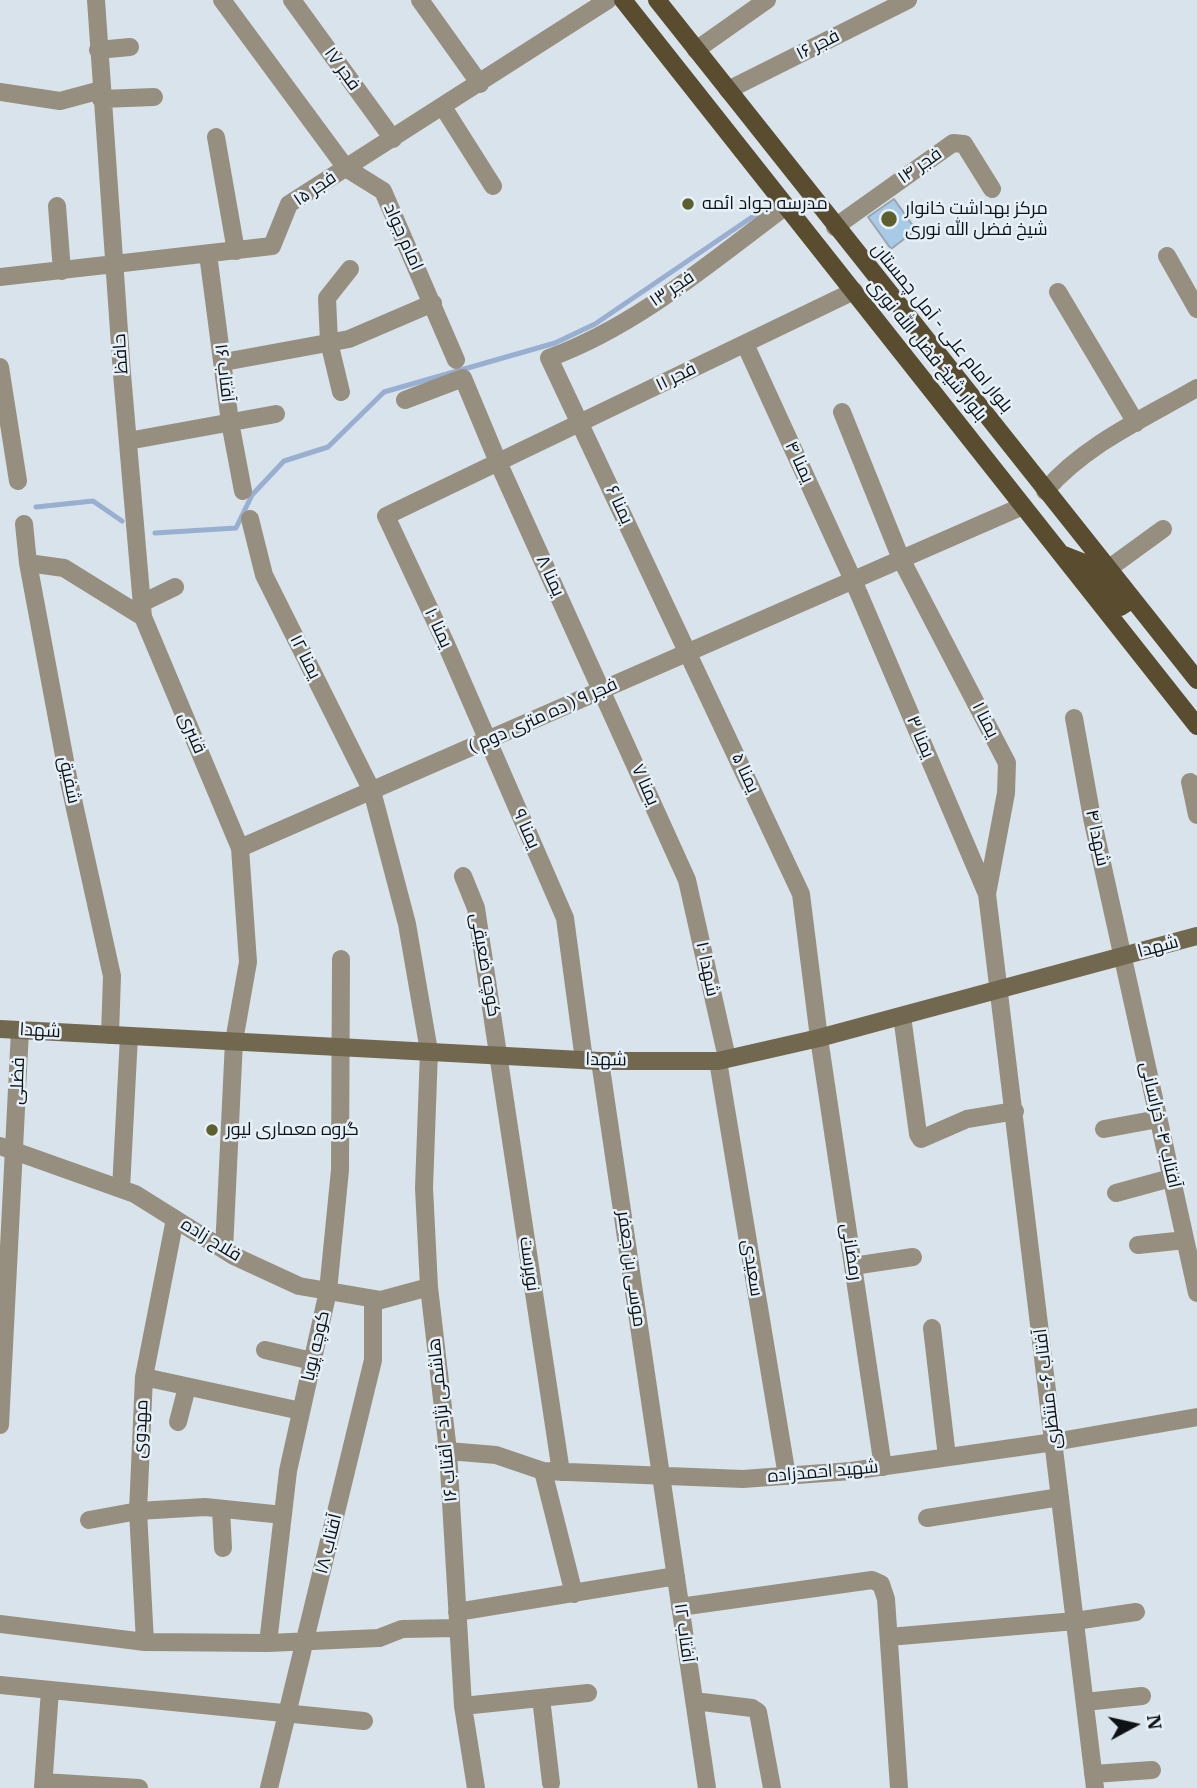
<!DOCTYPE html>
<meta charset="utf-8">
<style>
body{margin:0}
#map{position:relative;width:1197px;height:1788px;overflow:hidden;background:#d9e3eb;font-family:"IBM Plex Serif",serif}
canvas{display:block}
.north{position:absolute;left:1099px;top:1690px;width:70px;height:70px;-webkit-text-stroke:5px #e6f0f9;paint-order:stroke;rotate:82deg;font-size:19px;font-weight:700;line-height:28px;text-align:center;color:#0e1214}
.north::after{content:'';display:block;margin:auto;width:24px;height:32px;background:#0e1214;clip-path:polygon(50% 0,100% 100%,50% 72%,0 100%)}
</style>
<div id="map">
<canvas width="1197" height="1788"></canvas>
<div class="north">N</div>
</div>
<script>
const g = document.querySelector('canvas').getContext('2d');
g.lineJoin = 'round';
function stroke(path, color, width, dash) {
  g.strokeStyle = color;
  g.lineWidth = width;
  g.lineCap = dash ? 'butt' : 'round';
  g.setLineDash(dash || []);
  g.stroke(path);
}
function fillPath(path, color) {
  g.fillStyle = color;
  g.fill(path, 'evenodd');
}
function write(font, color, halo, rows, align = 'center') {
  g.font = font + ' "IBM Plex Serif",Cairo,serif';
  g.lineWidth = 5;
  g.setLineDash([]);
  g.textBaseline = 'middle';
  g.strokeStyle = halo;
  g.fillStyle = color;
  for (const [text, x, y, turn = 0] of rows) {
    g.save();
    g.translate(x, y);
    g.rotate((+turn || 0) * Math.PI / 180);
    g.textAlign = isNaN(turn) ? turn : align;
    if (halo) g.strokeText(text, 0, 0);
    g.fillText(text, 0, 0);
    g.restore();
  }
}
stroke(new Path2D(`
 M36,507L93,501L122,521
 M155,533L236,528L252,495L284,461L328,447L384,392L555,343L595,324L758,213`), '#99afd1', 5);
const building = new Path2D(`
 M894,199L916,230L891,249L868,217Z`);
fillPath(building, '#a7cae7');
stroke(building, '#9ba4ac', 2);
stroke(new Path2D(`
 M96,0L122,374L143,617L240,848L248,962L234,1041L224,1250
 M222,0L346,168L383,191L456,360
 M292,0L393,139
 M420,0L480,84
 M98,50L130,47
 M696,50L767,0
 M728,90L908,0
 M0,92L60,101L101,90
 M101,99L154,97
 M443,107L493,186
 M216,137L236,251
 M57,206L62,271
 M786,206C712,261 637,326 549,358L801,894L819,1038L883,1467
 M835,227L953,143L964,144L992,189
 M208,254L230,422L243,491
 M1167,256L1197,309
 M0,277L272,246L289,204L608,0
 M1058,292L1136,423
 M745,344L853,580L987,894L1095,1788
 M224,362L349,339L433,303
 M0,367L18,481
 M341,392L329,342L327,298L350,269
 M405,400L463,378L498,462L687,880L727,1058
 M842,412L901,559L1007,763L1006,793L987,894
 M128,441L276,414
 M1045,491C1086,444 1143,419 1197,388
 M250,519L264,575L372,791L407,924L429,1051L424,1188L429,1287L448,1451L463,1706L476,1788
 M24,524L28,563L68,777L112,976L110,1035
 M28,563L64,568L143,617
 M1108,569L1163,529
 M142,603L175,587
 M1074,718L1092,818L1197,1293
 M1190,782L1197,815
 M240,848L1023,506
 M463,876L476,908L561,1472
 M902,1016L918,1134L921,1139L967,1119L1015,1111
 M584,1060L565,918L446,644L386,516L854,291
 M600,1061L707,1788
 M718,1061L787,1476
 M1104,1129L1158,1119
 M0,1146L135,1194L234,1256L299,1286L381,1300L429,1287
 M121,1189L129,1036
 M1116,1193L1171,1178
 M1138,1245L1185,1240
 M853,1266L913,1257
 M932,1328L947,1457
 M265,1350L312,1361
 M144,1377L301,1411
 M178,1422L187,1387
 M0,1425L20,1030
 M448,1451L496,1455L543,1471L743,1479L851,1471L1054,1442L1197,1417
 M543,1471L574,1594
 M221,1509L223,1548
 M927,1518L1060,1497
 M89,1520L138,1511L205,1507L283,1515
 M680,1607L872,1580L881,1584L886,1599L899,1788
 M457,1612L676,1576
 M0,1624L145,1642L268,1643L379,1638L402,1629L457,1628
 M889,1637L1075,1621L1136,1612
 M145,1642L138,1511L144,1377L175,1219
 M268,1643L288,1471L328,1291L340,1170L341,959
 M0,1685L364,1721
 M541,1698L551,1783
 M694,1701L752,1708L758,1712L772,1788
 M1085,1702L1142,1696
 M463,1706L588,1693
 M1093,1774L1152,1770
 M44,1782L139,1788
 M43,1788L50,1690
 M269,1788L373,1360V1299`), '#968f7f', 18);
stroke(new Path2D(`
 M0,1029L600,1061H718L819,1038L1197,936`), '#726850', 18);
stroke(new Path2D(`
 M623,0L1197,726
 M657,0L1197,680
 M1061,554L1084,563L1120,607L1128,602V594`), '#594c2f', 18);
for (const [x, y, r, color] of [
 [688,204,7,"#5e5f2d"],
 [889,219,9,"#5e5f2d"],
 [212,1130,7,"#5e5f2d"]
]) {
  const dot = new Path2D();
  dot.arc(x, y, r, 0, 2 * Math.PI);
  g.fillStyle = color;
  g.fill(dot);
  stroke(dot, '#e6f0f9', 2.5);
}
write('18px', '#0e1214', '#e6f0f9', [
 ["فجر ۱۶",818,45,-27],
 ["فجر ۱۷",342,69,54],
 ["فجر ۱۴",920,166,-35],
 ["فجر ۱۵",315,189,-34],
 ["امام جواد",403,237,66],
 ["فجر ۱۳",672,289,-34],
 ["بلوار امام علی - آمل چمستان",942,328,51],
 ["بلوار شیخ فضل الله نوری",927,350,51],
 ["حافظ",121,354,-94],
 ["آفتاب ۱۶",224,373,83],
 ["فجر ۱۱",676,377,-26],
 ["یمنا ۴",799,462,65],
 ["یمنا ۶",619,505,65],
 ["یمنا ۸",550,576,65],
 ["یمنا ۱۰",438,628,65],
 ["یمنا ۱۲",305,657,63],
 ["فجر ۹ ( ده متری دوم )",543,716,-24],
 ["یمنا ۱",985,720,63],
 ["قنبری",192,733,67],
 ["یمنا ۳",920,737,67],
 ["یمنا ۵",745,773,65],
 ["شفیق",69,780,78],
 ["یمنا ۷",645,785,66],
 ["یمنا ۹",526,829,66],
 ["شهدا ۴",1097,838,78],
 ["شهدا",1158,947,-15],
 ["کوچه ضعیقی",485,965,80],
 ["شهدا ۱۰",707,969,78],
 ["شهدا",40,1031,3],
 ["شهدا",606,1060,1],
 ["فضلی",18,1081,-88],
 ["آفتاب ۴- خراسانی",1160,1125,77],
 ["فلاح زاده",211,1240,31],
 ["رمضانی",851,1252,81],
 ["نوپرست",529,1264,82],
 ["سعیدی",752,1268,81],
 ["موسی بن جعفر",631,1269,82],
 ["کوچه پویا",316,1346,-77],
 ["آفتاب ۶- منتظری",1048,1389,-97],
 ["هاشمی نژاد - آقتاب ۱۶",443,1420,-96],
 ["مهدوی",141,1429,-87],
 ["شهید احمدزاده",823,1472,-5],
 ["آفتاب ۱۸",329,1544,-76],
 ["آفتاب ۱۲",684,1633,82]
]);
write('18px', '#0e1214', '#e6f0f9', [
 ["مدرسه جواد ائمه",702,204],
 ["مرکز بهداشت خانوار",905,209],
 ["شیخ فضل الله نوری",905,230],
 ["گروه معماری لیور",226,1130]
], 'left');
</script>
